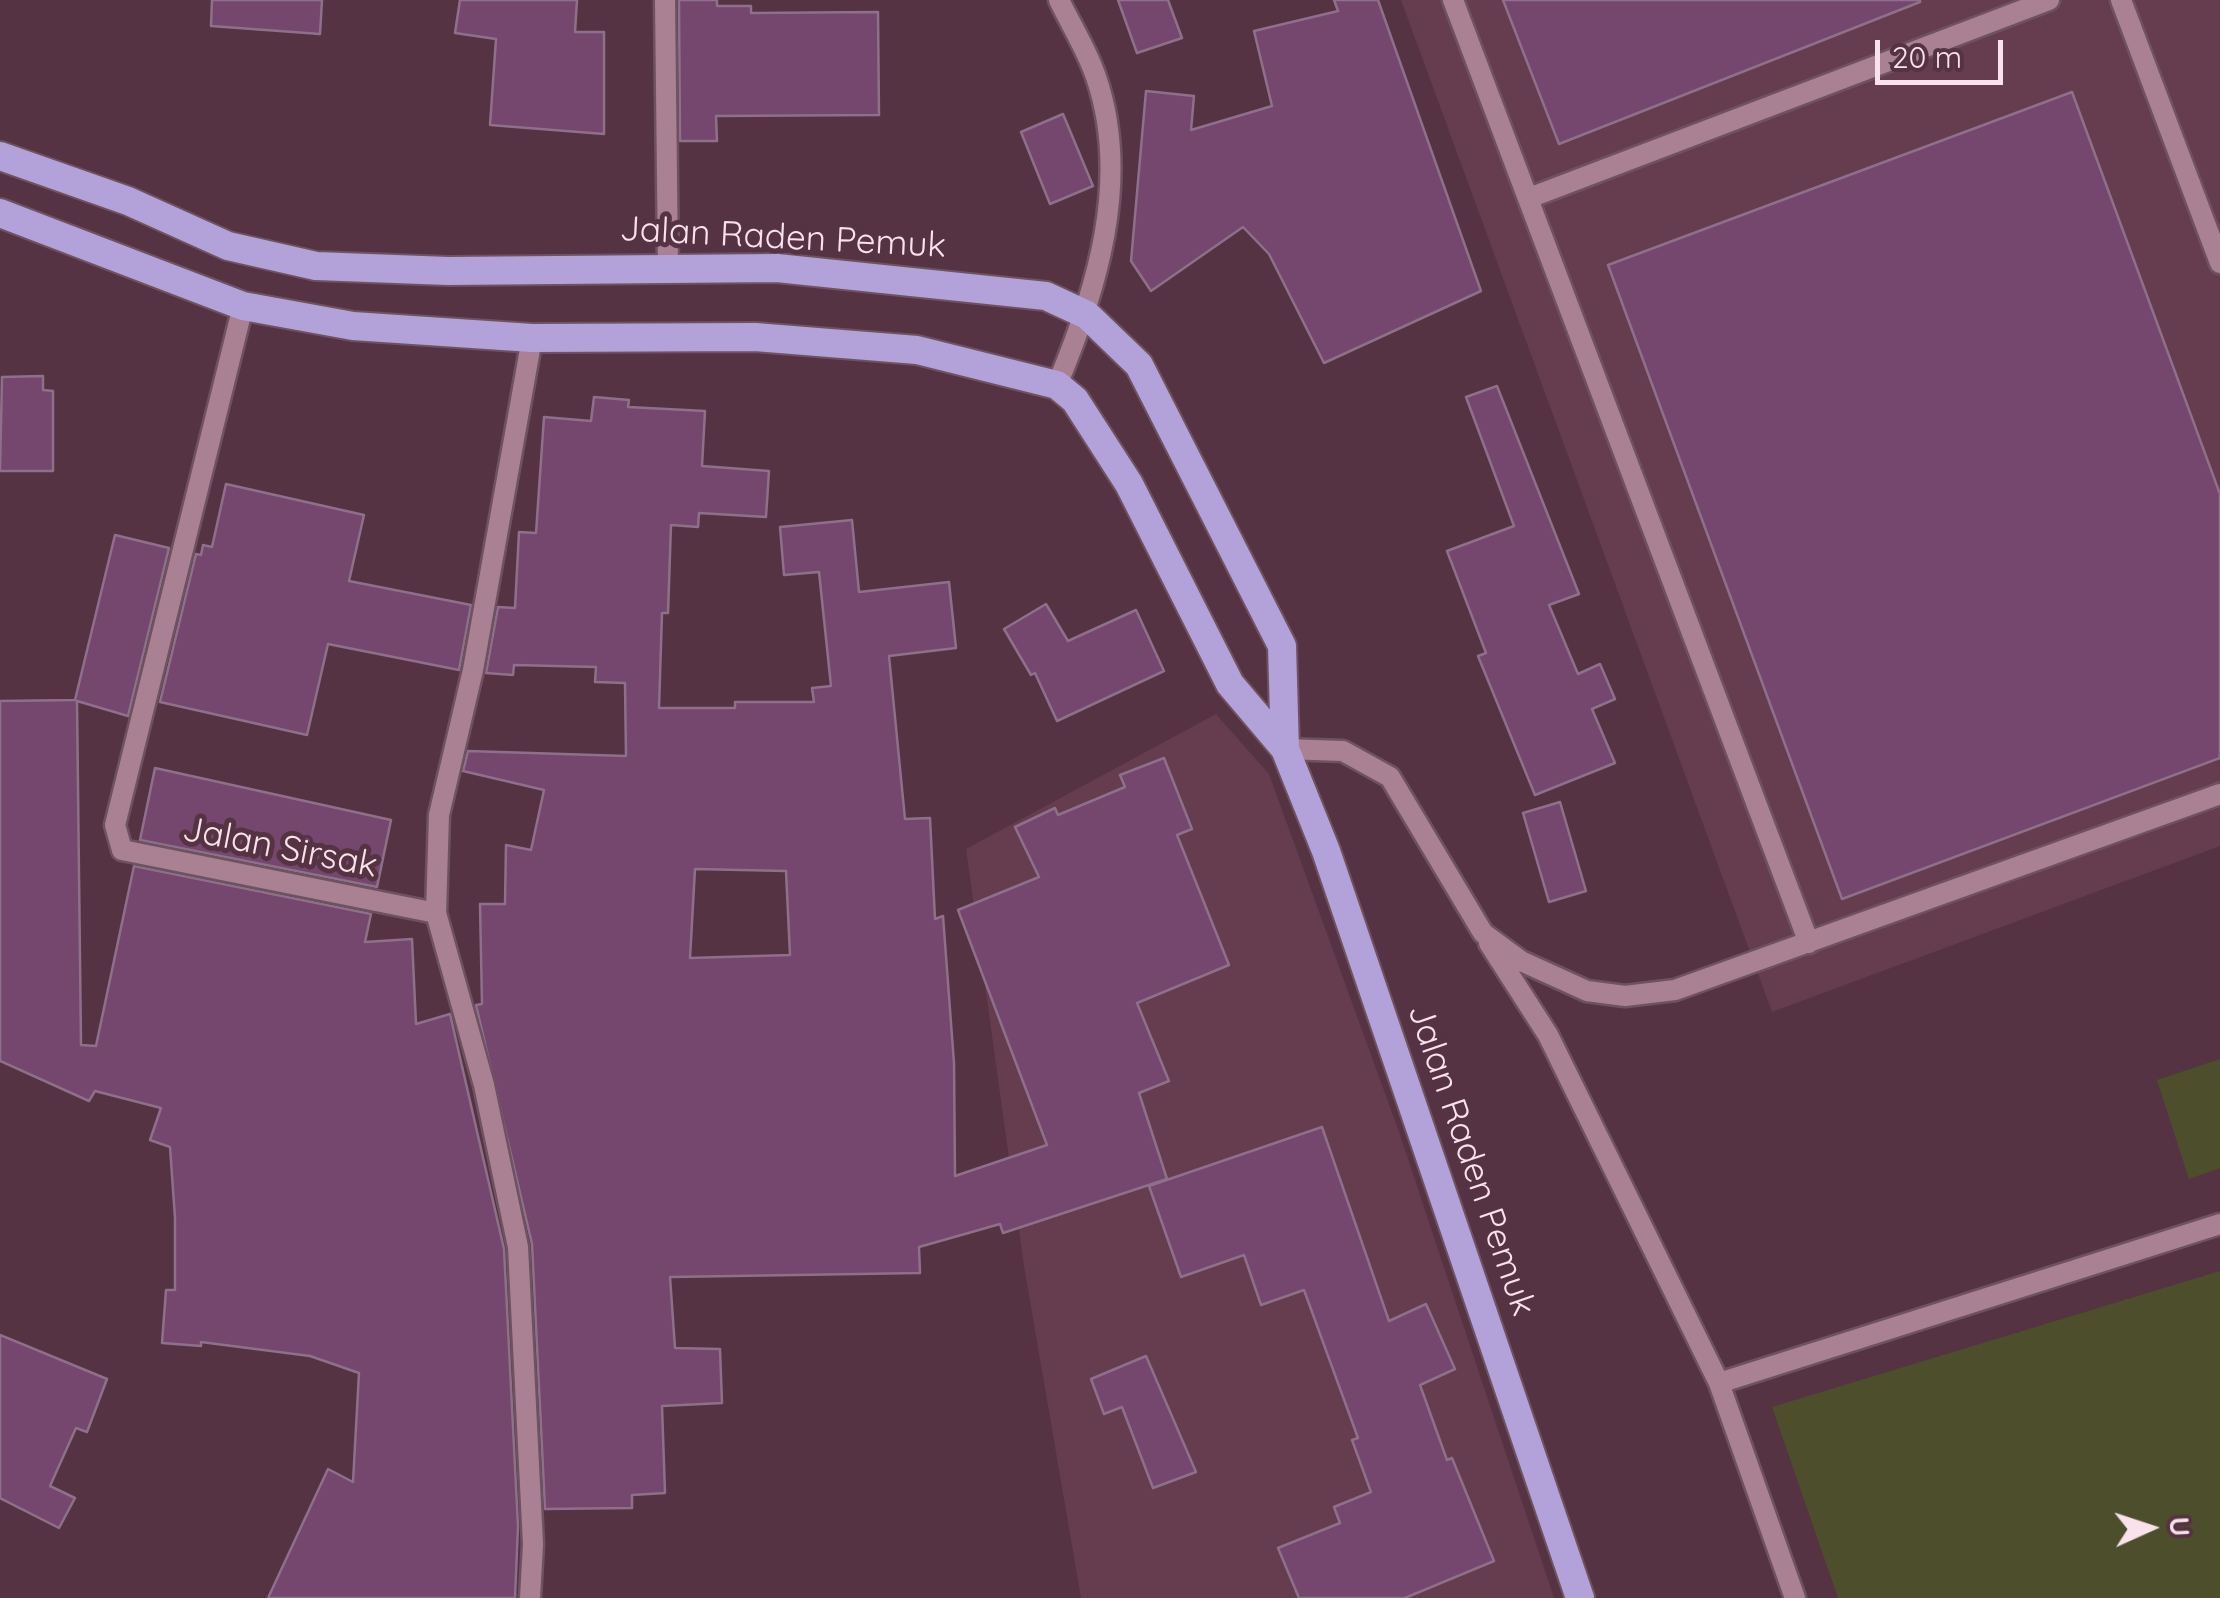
<!DOCTYPE html>
<style>
body{margin:0}
#map{position:relative;width:2220px;height:1598px;overflow:hidden;background:#553342;font-family:Quicksand,sans-serif}
canvas{display:block}
.north{position:absolute;left:2100px;top:1478px;width:100px;height:100px;-webkit-text-stroke:8px #553342;paint-order:stroke;rotate:87deg;font-size:28px;font-weight:700;line-height:40px;text-align:center;color:#f9e2eb}
.north::after{content:'';display:block;margin:auto;width:35px;height:45px;background:#f9e2eb;clip-path:polygon(50% 0,100% 100%,50% 72%,0 100%)}
.scale{position:absolute;left:1875px;top:40px;width:128px;height:45px;box-sizing:border-box;border:5px solid #f9e2eb;border-top:0;padding-left:12px;font-size:30px;line-height:35px;white-space:nowrap;color:#f9e2eb;-webkit-text-stroke:8px #553342;paint-order:stroke}
</style>
<div id="map">
<canvas width="2220" height="1598"></canvas>
<div class="north">U</div>
<div class="scale">20 m</div>
</div>
<script>
const g = document.querySelector('canvas').getContext('2d');
g.lineJoin = 'round';
function fillPath(path, color) {
  g.fillStyle = color;
  g.fill(path, 'evenodd');
}
function stroke(path, color, width, dash) {
  g.strokeStyle = color;
  g.lineWidth = width;
  g.lineCap = dash ? 'butt' : 'round';
  g.setLineDash(dash || []);
  g.stroke(path);
}
function write(font, color, halo, rows, align = 'center') {
  g.font = font + ' Quicksand,sans-serif';
  g.lineWidth = 10;
  g.setLineDash([]);
  g.textBaseline = 'middle';
  g.strokeStyle = halo;
  g.fillStyle = color;
  for (const [text, x, y, turn = 0] of rows) {
    g.save();
    g.translate(x, y);
    g.rotate((+turn || 0) * Math.PI / 180);
    g.textAlign = isNaN(turn) ? turn : align;
    if (halo) g.strokeText(text, 0, 0);
    g.fillText(text, 0, 0);
    g.restore();
  }
}
fillPath(new Path2D(`
 M1401,0H2220V846L1772,1012Z
 M1216,714L1269,774L1398,1129L1554,1598H1081L1024,1266L966,849Z`), '#653d4f');
fillPath(new Path2D(`
 M2220,1059V1168L2189,1179L2157,1080Z
 M2220,1271V1598H1838L1772,1407Z`), '#4d4f2c');
const building = new Path2D(`
 M212,0H322L320,34L211,26Z
 M460,0H577L575,32H604V134L490,125L496,39L455,33Z
 M679,0H717V6H751V13L878,12L879,115L716,116L717,141H680Z
 M1118,0H1168L1182,38L1137,53Z
 M1334,0H1378L1481,291L1324,363L1269,254L1243,227L1151,291L1131,261L1146,91L1194,96L1191,130L1272,106L1254,31L1338,11Z
 M1503,0H1920V2L1559,144Z
 M2072,92L2220,494V758L1842,899L1608,265Z
 M1063,114L1093,186L1050,204L1021,132Z
 M43,376V390L53,391V471H0L2,377Z
 M1497,386L1579,594L1549,605L1578,674L1600,664L1615,699L1592,709L1615,763L1535,795L1478,656L1486,653L1447,551L1514,526L1466,397Z
 M594,397L629,400L628,407L705,411L702,466L769,471L766,517L699,513L698,527L671,525L668,613H662L659,708H735V702H814L812,688L831,686L819,572L784,575L780,527L852,520L859,592L949,582L956,648L889,656L905,819L930,818L935,919L943,916L954,1063L955,1176L1047,1145L958,910L1039,877L1015,827L1055,808L1058,815L1125,787L1120,775L1164,758L1192,829L1177,835L1229,965L1137,1003L1169,1081L1139,1093L1167,1179L1003,1233L1000,1224L919,1247L920,1273L670,1277L675,1348L720,1349L722,1403L662,1406L665,1493L632,1495V1508L545,1509L532,1244L476,1005L482,1004L480,904H505L506,845L531,850L544,790L463,771L468,751L626,756L625,683L595,682L596,667L514,665L513,675L486,673L498,607L515,608L519,532L536,533L544,417L591,421ZM695,869L786,871L790,955L690,958Z
 M226,484L364,515L349,581L471,605L459,670L328,644L307,735L160,702L196,554L201,555L203,545L212,547Z
 M115,535L169,548L128,716L77,701L81,1045L96,1046L134,866L371,914L365,942L412,939L416,1024L450,1014L504,1249L518,1526L515,1598H268L328,1469L353,1482L359,1373L310,1356L201,1342V1346L162,1343L166,1290H175V1218L170,1147L150,1140L161,1108L95,1091L89,1101L0,1061V701L75,700Z
 M1046,604L1068,641L1136,610L1164,671L1057,721L1035,673L1031,675L1004,629Z
 M155,768L391,820L377,887L140,840Z
 M1560,802L1586,891L1549,902L1523,813Z
 M1322,1127L1389,1321L1426,1304L1455,1369L1420,1385L1447,1460L1452,1458L1494,1561L1405,1598H1299L1278,1548L1340,1523L1334,1507L1371,1492L1352,1440L1358,1438L1304,1290L1261,1305L1244,1255L1181,1277L1149,1186Z
 M0,1335L107,1379L87,1432L76,1428L50,1486L75,1498L59,1528L0,1498Z
 M1146,1356L1196,1472L1153,1488L1122,1407L1104,1414L1091,1379Z`);
fillPath(building, '#75466e');
stroke(building, '#8f708a', 2.5);
const service = new Path2D(`
 M1453,0L1809,943
 M2121,0L2220,263
 M1529,198L2049,0
 M1285,749L1343,751L1390,777L1483,933L1521,961L1587,991L1625,996L1675,990L2220,794
 M1489,943L1548,1035L1719,1383L1795,1598
 M1719,1383L2220,1224`);
const minor = new Path2D(`
 M665,0L668,266
 M243,306L115,825L122,850L436,913
 M1057,385C1097,290 1131,179 1096,77C1087,50 1071,25 1059,0
 M530,1598L533,1544L518,1247L484,1085L436,913L439,815L473,670L532,338`);
const trunk = new Path2D(`
 M0,156L128,201L228,246L316,266L448,271L777,268L1046,296L1087,315L1139,365L1282,646L1285,749
 M0,213L243,306L353,326L532,338L755,337L917,350L1057,385L1075,400L1129,484L1230,684L1285,749L1326,851L1580,1598`);
stroke(service, '#6f525f', 25);
stroke(minor, '#6f525f', 25);
stroke(trunk, '#6f525f', 32);
stroke(service, '#aa8192', 20);
stroke(minor, '#aa8192', 20);
stroke(trunk, '#b3a1d9', 28);
write('35px', '#f9e2eb', '#553342', [
 ["Jalan Raden Pemuk",783,238,3],
 ["Jalan Sirsak",280,848,11],
 ["Jalan Raden Pemuk",1471,1160,71]
]);
</script>
